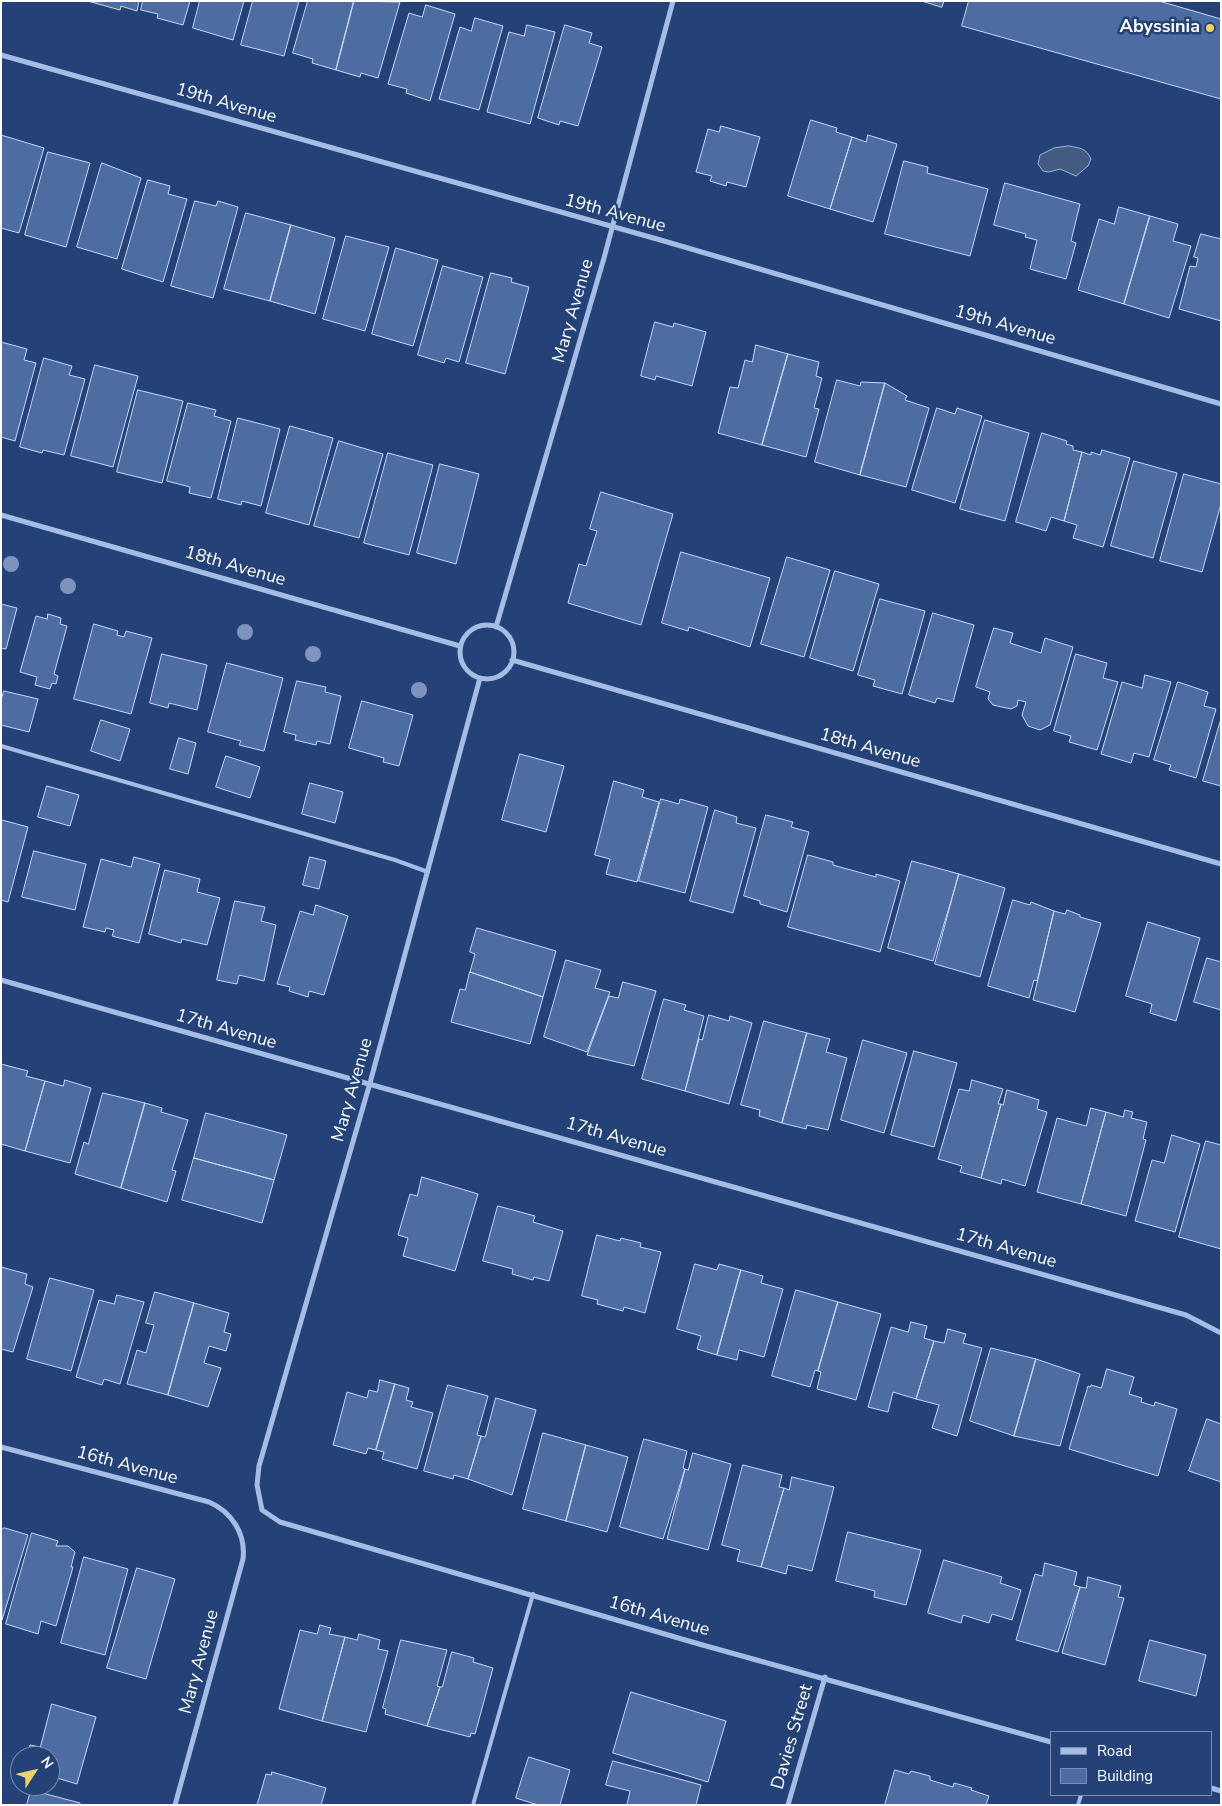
<!DOCTYPE html>
<style>
body{margin:0}
#map{position:relative;width:1222px;height:1806px;overflow:hidden;background:#244278;font-family:"Nunito Sans",sans-serif}
canvas{display:block}
.frame{position:absolute;inset:0;border:2px solid #fff;pointer-events:none}
.legend{position:absolute;left:1050px;top:1731px;width:162px;height:65px;box-sizing:border-box;background:#244278;border:1px solid #7c8eae;margin:0;padding:6px 9px;list-style:none;font-size:15px;color:#fff}
.legend li{display:flex;align-items:center;gap:10px;height:25px}
.legend b{width:25px;border:1px solid #7c8eae}
.north{position:absolute;left:10px;top:1746px;width:50px;height:50px;box-sizing:border-box;background:#244278;border:1px solid #7c8eae;border-radius:50%;rotate:55deg;font-size:14px;font-weight:700;line-height:20px;text-align:center;color:#fff}
.north::after{content:'';display:block;margin:auto;width:18px;height:22px;background:#eed269;clip-path:polygon(50% 0,100% 100%,50% 72%,0 100%)}
</style>
<div id="map">
<canvas width="1222" height="1806"></canvas>
<div class="frame"></div>
<ul class="legend">
<li><b style="height:6px;background:#a5bde4"></b>Road</li>
<li><b style="height:14px;background:#4c6ca2"></b>Building</li>
</ul>
<div class="north">N</div>
</div>
<script>
const g = document.querySelector('canvas').getContext('2d');
g.lineJoin = 'round';
function fillPath(path, color) {
  g.fillStyle = color;
  g.fill(path, 'evenodd');
}
function stroke(path, color, width, dash) {
  g.strokeStyle = color;
  g.lineWidth = width;
  g.lineCap = dash ? 'butt' : 'round';
  g.setLineDash(dash || []);
  g.stroke(path);
}
function write(font, color, halo, rows, align = 'center') {
  g.font = font + ' "Nunito Sans",sans-serif';
  g.lineWidth = 5;
  g.setLineDash([]);
  g.textBaseline = 'middle';
  g.strokeStyle = halo;
  g.fillStyle = color;
  for (const [text, x, y, turn = 0] of rows) {
    g.save();
    g.translate(x, y);
    g.rotate((+turn || 0) * Math.PI / 180);
    g.textAlign = isNaN(turn) ? turn : align;
    if (halo) g.strokeText(text, 0, 0);
    g.fillText(text, 0, 0);
    g.restore();
  }
}
const water = new Path2D(`
 M1069,146C1080,148 1086,148 1091,159L1088,166L1076,176L1060,169L1049,172L1043,171L1038,164L1040,155L1054,148Z`);
fillPath(water, '#435a81');
stroke(water, '#9ab6e4', 1);
const building = new Path2D(`
 M139,1L137,11L121,6L120,10L91,2Z
 M143,1H190L183,25L157,18L158,14L141,10Z
 M200,1H244L233,40L193,28Z
 M253,1H299L284,56L241,45Z
 M308,1H354L336,70L312,63L313,59L293,53Z
 M354,1L400,2L378,78L361,73L360,77L336,70Z
 M922,1H944L942,7Z
 M969,1H1159L1221,19V99L962,26Z
 M426,5L455,14L430,101L406,93L407,89L388,84L409,13L422,17Z
 M475,18L503,26L479,110L439,99L460,27L471,31Z
 M527,25L555,32L530,124L487,112L509,32L524,36Z
 M565,25L592,33L589,43L602,47L578,126L560,121L559,125L538,118Z
 M811,120L837,128L836,132L852,137L830,209L788,196Z
 M721,126L760,137L746,187L727,182L726,186L710,181L712,176L696,172L708,129L719,132Z
 M1,135L44,148L19,233L1,228Z
 M868,135L897,144L873,222L830,209L852,137L866,142Z
 M48,152L90,163L66,247L25,235Z
 M904,161L928,167L927,173L988,189L970,256L885,234Z
 M102,163L141,178L117,259L77,247Z
 M148,180L170,186L168,194L187,199L163,282L122,269Z
 M1005,183L1080,204L1071,241L1076,243L1066,279L1030,269L1037,240L1025,237L1026,234L994,225Z
 M195,201L216,206L218,201L238,207L213,298L171,286Z
 M1119,207L1150,216L1124,304L1078,290L1099,219L1114,224Z
 M246,213L291,225L270,301L224,289Z
 M1150,216L1178,224L1173,241L1191,246L1169,318L1124,304Z
 M291,225L335,238L315,314L270,301Z
 M1201,234L1221,239V321L1179,309L1190,266L1196,267L1198,258L1194,257Z
 M346,236L389,247L365,331L323,319Z
 M396,248L438,260L413,346L372,334Z
 M443,266L483,277L459,362L446,358L444,363L418,355Z
 M491,273L512,278L511,282L529,287L505,374L466,363Z
 M655,322L673,327L674,323L706,332L692,386L656,376L655,380L641,376Z
 M1,342L27,349L24,360L36,363L15,441L1,437Z
 M756,345L788,354L762,445L718,433L730,387L738,388L745,360L752,362Z
 M788,354L819,362L816,376L822,378L814,408L819,409L806,457L762,445Z
 M44,358L72,366L69,375L85,379L64,455L43,450L42,453L20,447Z
 M95,365L138,376L113,467L71,456Z
 M837,380L860,386L861,382L885,383L860,475L815,462Z
 M885,383L907,396L905,400L929,408L906,487L860,475Z
 M138,390L183,401L162,483L117,472Z
 M188,403L216,410L214,416L231,421L211,498L189,493L190,487L167,481Z
 M937,408L955,414L957,408L982,416L955,503L912,490Z
 M238,418L280,429L261,506L242,501L241,505L218,499Z
 M985,420L1029,433L1005,521L960,509Z
 M290,426L333,438L309,525L266,513Z
 M1042,433L1067,441L1066,444L1073,446V450L1082,452L1064,521L1051,517L1046,531L1016,522Z
 M339,441L383,454L359,538L314,526Z
 M1102,450L1130,458L1103,547L1073,538L1077,525L1064,521L1082,452L1091,455V452L1100,455Z
 M388,453L433,465L409,555L364,543Z
 M1134,461L1177,473L1153,558L1111,546Z
 M440,464L479,474L456,564L417,553Z
 M1184,474L1221,484V504L1202,572L1160,561Z
 M601,492L673,514L641,625L568,603L579,564L586,566L597,531L590,529Z
 M681,552L770,578L750,647L689,627L688,631L662,623Z
 M787,557L830,570L804,657L761,644Z
 M835,571L879,584L853,671L810,658Z
 M880,599L925,611L902,694L873,686L875,680L858,675Z
 M1,604L17,608L6,649L1,648Z
 M933,613L974,625L953,702L937,698L935,703L909,695Z
 M48,614L61,618L60,624L67,626L54,674L58,676L56,684L52,683L50,689L35,685L37,677L20,672L36,616L47,619Z
 M94,624L118,631L117,635L124,637L126,631L152,638L131,714L74,699Z
 M994,628L1013,633L1010,643L1041,653L1045,638L1073,647L1050,725L1040,730L1028,726L1022,715L1026,702L1018,700L1017,706L1011,709L993,705L988,699L990,692L976,687Z
 M162,654L207,665L197,710L169,703L168,708L150,703Z
 M1076,654L1107,663L1103,678L1118,682L1097,750L1069,742L1071,736L1054,731Z
 M227,663L283,678L264,751L239,745L241,741L208,732Z
 M1145,675L1171,682L1149,757L1134,753L1131,763L1101,754L1122,682L1142,688Z
 M297,681L326,687L325,692L341,696L330,744L317,741L316,745L295,740L296,735L284,732Z
 M1178,682L1208,692L1204,706L1216,709L1196,778L1169,770L1171,765L1154,760Z
 M4,691L38,699L29,732L1,725V701Z
 M362,701L413,715L399,766L383,762L384,758L349,748Z
 M1221,719V786L1203,781Z
 M101,720L130,729L120,761L91,751Z
 M179,738L196,743L188,774L170,769Z
 M520,754L564,766L546,832L502,820Z
 M226,756L260,767L250,798L216,787Z
 M614,781L644,790L642,797L659,802L637,882L606,874L610,859L595,855Z
 M310,783L343,792L335,823L302,814Z
 M47,786L79,795L70,826L38,817Z
 M661,799L679,804L680,799L708,807L685,893L639,881Z
 M715,810L737,817L736,823L756,828L733,913L690,901Z
 M766,815L793,822L791,827L809,832L787,912L760,904V901L744,896Z
 M2,820L28,827L8,902L1,900Z
 M34,851L86,864L75,910L22,897Z
 M808,855L833,862V865L876,877V874L900,881L880,952L788,927Z
 M134,857L160,864L139,943L112,936L114,930L106,928L105,932L83,927L101,859L131,867Z
 M310,857L326,861L319,889L303,885Z
 M912,861L959,874L933,961L888,948Z
 M165,870L200,879L197,892L220,898L207,945L182,939L181,943L149,934Z
 M959,874L1005,888L980,977L935,964Z
 M1013,900L1030,905L1031,902L1054,911L1037,981L1034,980L1029,998L988,986Z
 M235,901L265,907L261,921L276,925L264,981L239,975L237,984L217,980Z
 M316,905L348,916L324,995L309,991L308,997L289,991L290,987L277,984L300,911L313,915Z
 M1067,910L1080,915V917L1101,923L1075,1012L1033,1000L1054,911L1065,914Z
 M1148,922L1200,938L1176,1021L1150,1013L1152,1004L1126,996Z
 M477,928L556,951L543,997L470,972L475,954L470,952Z
 M1207,958L1221,962V1010L1194,1002Z
 M566,960L601,970L595,988L610,992L587,1052L544,1037Z
 M470,972L543,997L530,1044L451,1022L460,989L465,990Z
 M623,982L656,991L634,1066L587,1055L609,996L618,998Z
 M664,999L686,1005L684,1010L704,1016L685,1091L642,1079Z
 M709,1015L729,1021L730,1016L752,1023L729,1104L685,1091L699,1039L702,1040Z
 M764,1021L807,1033L782,1123L759,1116L760,1110L741,1105Z
 M807,1033L830,1039L826,1052L847,1058L828,1130L807,1125L806,1129L782,1123Z
 M863,1040L907,1053L884,1133L841,1120Z
 M914,1051L957,1063L934,1147L891,1135Z
 M1,1064L28,1071L26,1076L45,1081L25,1151L1,1144Z
 M65,1080L91,1088L70,1163L25,1151L45,1081L63,1086Z
 M972,1080L1003,1089L998,1104H1001L981,1178L960,1172L962,1166L938,1159L959,1089L969,1091Z
 M1007,1090L1039,1100L1037,1109L1047,1112L1025,1186L1002,1179L1001,1184L981,1178L1001,1104L1003,1105Z
 M103,1093L145,1103L121,1188L75,1174L84,1142L88,1144Z
 M145,1103L162,1108L161,1112L188,1120L172,1170L176,1171L167,1202L121,1188Z
 M1091,1108L1106,1112L1081,1204L1037,1192L1057,1118L1086,1126Z
 M1125,1110L1133,1112L1131,1118L1147,1122L1143,1139L1146,1140L1126,1216L1081,1204L1106,1112L1123,1117Z
 M206,1113L287,1135L274,1180L194,1158Z
 M1172,1135L1200,1144L1175,1232L1135,1221L1152,1160L1164,1163Z
 M1206,1141L1221,1145V1249L1179,1237Z
 M194,1158L274,1180L262,1223L182,1200Z
 M422,1177L478,1194L455,1271L403,1256L408,1238L398,1235L410,1194L417,1196Z
 M498,1206L535,1216L533,1222L563,1231L549,1281L534,1277L533,1280L512,1274L513,1269L483,1261Z
 M597,1235L620,1241L621,1238L641,1243L640,1247L661,1252L645,1313L624,1307L623,1311L597,1304L598,1300L582,1296Z
 M695,1264L717,1270L719,1264L741,1270L717,1355L697,1349L701,1336L677,1329Z
 M1,1267L27,1274L25,1284L33,1287L13,1352L1,1349Z
 M741,1270L763,1276L761,1283L783,1289L764,1357L739,1350L737,1360L717,1355Z
 M50,1278L94,1290L71,1371L27,1359Z
 M796,1290L838,1302L818,1371L815,1370L810,1387L772,1376Z
 M155,1292L194,1303L168,1395L127,1384L137,1350L146,1353L154,1325L146,1323Z
 M117,1295L144,1302L120,1384L104,1379L102,1385L76,1377L99,1300L114,1304Z
 M838,1302L881,1314L856,1400L817,1389L821,1372L818,1371Z
 M194,1303L229,1313L224,1332L231,1334L226,1351L209,1346L204,1363L221,1368L208,1407L168,1395Z
 M911,1322L927,1326L924,1338L934,1341L916,1399L893,1392L888,1412L868,1407L891,1327L908,1332Z
 M948,1329L966,1334L963,1343L982,1348L957,1436L932,1428L939,1405L916,1399L934,1341L944,1343Z
 M991,1348L1036,1359L1014,1436L970,1421Z
 M1036,1359L1080,1374L1060,1446L1014,1436Z
 M1107,1369L1134,1377L1129,1394L1142,1398L1141,1402L1154,1406L1155,1402L1177,1409L1158,1476L1069,1449L1088,1386L1090,1387L1091,1385L1101,1388Z
 M380,1380L395,1384L376,1450L368,1448L366,1454L333,1445L347,1392L367,1398L369,1390L377,1392Z
 M395,1384L409,1388L406,1400L413,1402L411,1407L433,1413L417,1469L382,1459L384,1452L376,1450Z
 M448,1385L488,1396L477,1435L481,1436L468,1479L454,1475L453,1479L424,1471Z
 M496,1398L536,1410L512,1495L468,1479L481,1436L485,1437Z
 M1207,1419L1221,1424V1482L1189,1471Z
 M543,1433L586,1445L566,1521L523,1509Z
 M644,1439L687,1451L683,1468L685,1469L663,1539L620,1527Z
 M586,1445L628,1457L607,1532L566,1521Z
 M693,1453L731,1464L708,1550L667,1539L685,1469L688,1470Z
 M743,1465L782,1475L779,1487L784,1488L761,1567L737,1561L740,1550L722,1545Z
 M792,1477L834,1487L812,1571L788,1565L786,1574L761,1567L784,1488L789,1490Z
 M5,1528L28,1535L2,1620L1,1529Z
 M848,1532L921,1550L906,1605L874,1597L875,1591L836,1581Z
 M32,1533L58,1541L56,1546H68L75,1552L71,1567H73L56,1626L41,1621L38,1634L6,1624Z
 M84,1557L128,1569L105,1655L61,1643Z
 M944,1560L1002,1577L1000,1583L1021,1590L1012,1620L992,1614L989,1623L963,1615L961,1623L928,1613Z
 M1045,1563L1077,1572L1074,1585L1080,1587L1058,1652L1016,1640L1035,1574L1042,1576Z
 M137,1568L175,1579L146,1679L107,1668Z
 M1088,1577L1121,1586L1118,1597L1124,1598L1105,1665L1062,1653L1080,1587L1086,1588Z
 M320,1625L331,1628L329,1634L345,1637L322,1721L279,1709L300,1630L317,1634Z
 M359,1634L380,1640L378,1649L388,1651L366,1732L322,1721L345,1637L357,1640Z
 M401,1640L447,1650L437,1686L440,1687L427,1726L385,1714L386,1709L383,1708Z
 M1150,1640L1206,1655L1196,1696L1139,1681Z
 M452,1652L474,1658L473,1662L493,1668L475,1734L471,1733L470,1737L427,1726L440,1687H442Z
 M631,1692L726,1721L708,1782L613,1753Z
 M52,1704L96,1717L77,1784L50,1776V1756H27L30,1745L40,1747Z
 M529,1757L570,1770L560,1805H538L516,1798Z
 M613,1761L701,1785L696,1805H627L630,1791L606,1785Z
 M895,1770L909,1774L911,1771L930,1776V1780L953,1787L954,1783L972,1788L971,1790L989,1796L986,1805H885Z
 M272,1772L326,1788L321,1805H257L266,1774L271,1775Z
 M31,1790L80,1803V1805H27Z`);
fillPath(building, '#4c6ca2');
stroke(building, '#c8d8f3', 1);
stroke(new Path2D(`
 M1,746L395,860L428,872
 M473,1805L533,1594
 M1078,1805L1081,1795`), '#a5bde4', 4);
stroke(new Path2D(`
 M1,55L657,239L1221,404
 M1,515L460,646
 M460 652a27 27 0 1 1 54 0a27 27 0 1 1-54 0Z
 M496,627L604,258L673,1
 M512,660L1221,864
 M480,678L370,1083L259,1466L257,1485L262,1510L280,1522L699,1644L1051,1742
 M1,980L1186,1315L1221,1333
 M1,1447L209,1502C232,1512 246,1534 243,1559L175,1805
 M1211,1788L1221,1791
 M788,1805L825,1677`), '#a5bde4', 5);
g.fillStyle = '#7e94bc';
for (const [x, y] of [
 [11,564],
 [68,586],
 [245,632],
 [313,654],
 [419,690]
]) {
  g.beginPath();
  g.arc(x, y, 8, 0, 2 * Math.PI);
  g.fill();
}
for (const [x, y, r, color] of [
 [1210,28,5,"#eed269"]
]) {
  const dot = new Path2D();
  dot.arc(x, y, r, 0, 2 * Math.PI);
  g.fillStyle = color;
  g.fill(dot);
  stroke(dot, '#244278', 2);
}
write('bold 18px', '#fff', '#244278', [
 ["Abyssinia",1200,28]
], 'right');
write('18px', '#fff', '#244278', [
 ["19th Avenue",226,104,16],
 ["19th Avenue",615,214,15],
 ["Mary Avenue",574,311,-74],
 ["19th Avenue",1005,326,16],
 ["18th Avenue",235,567,16],
 ["18th Avenue",870,749,16],
 ["17th Avenue",226,1030,16],
 ["Mary Avenue",353,1090,-74],
 ["17th Avenue",616,1138,16],
 ["17th Avenue",1006,1249,16],
 ["16th Avenue",127,1466,15],
 ["16th Avenue",659,1617,16],
 ["Mary Avenue",200,1662,-75],
 ["Davies Street",793,1737,-74]
]);
</script>
